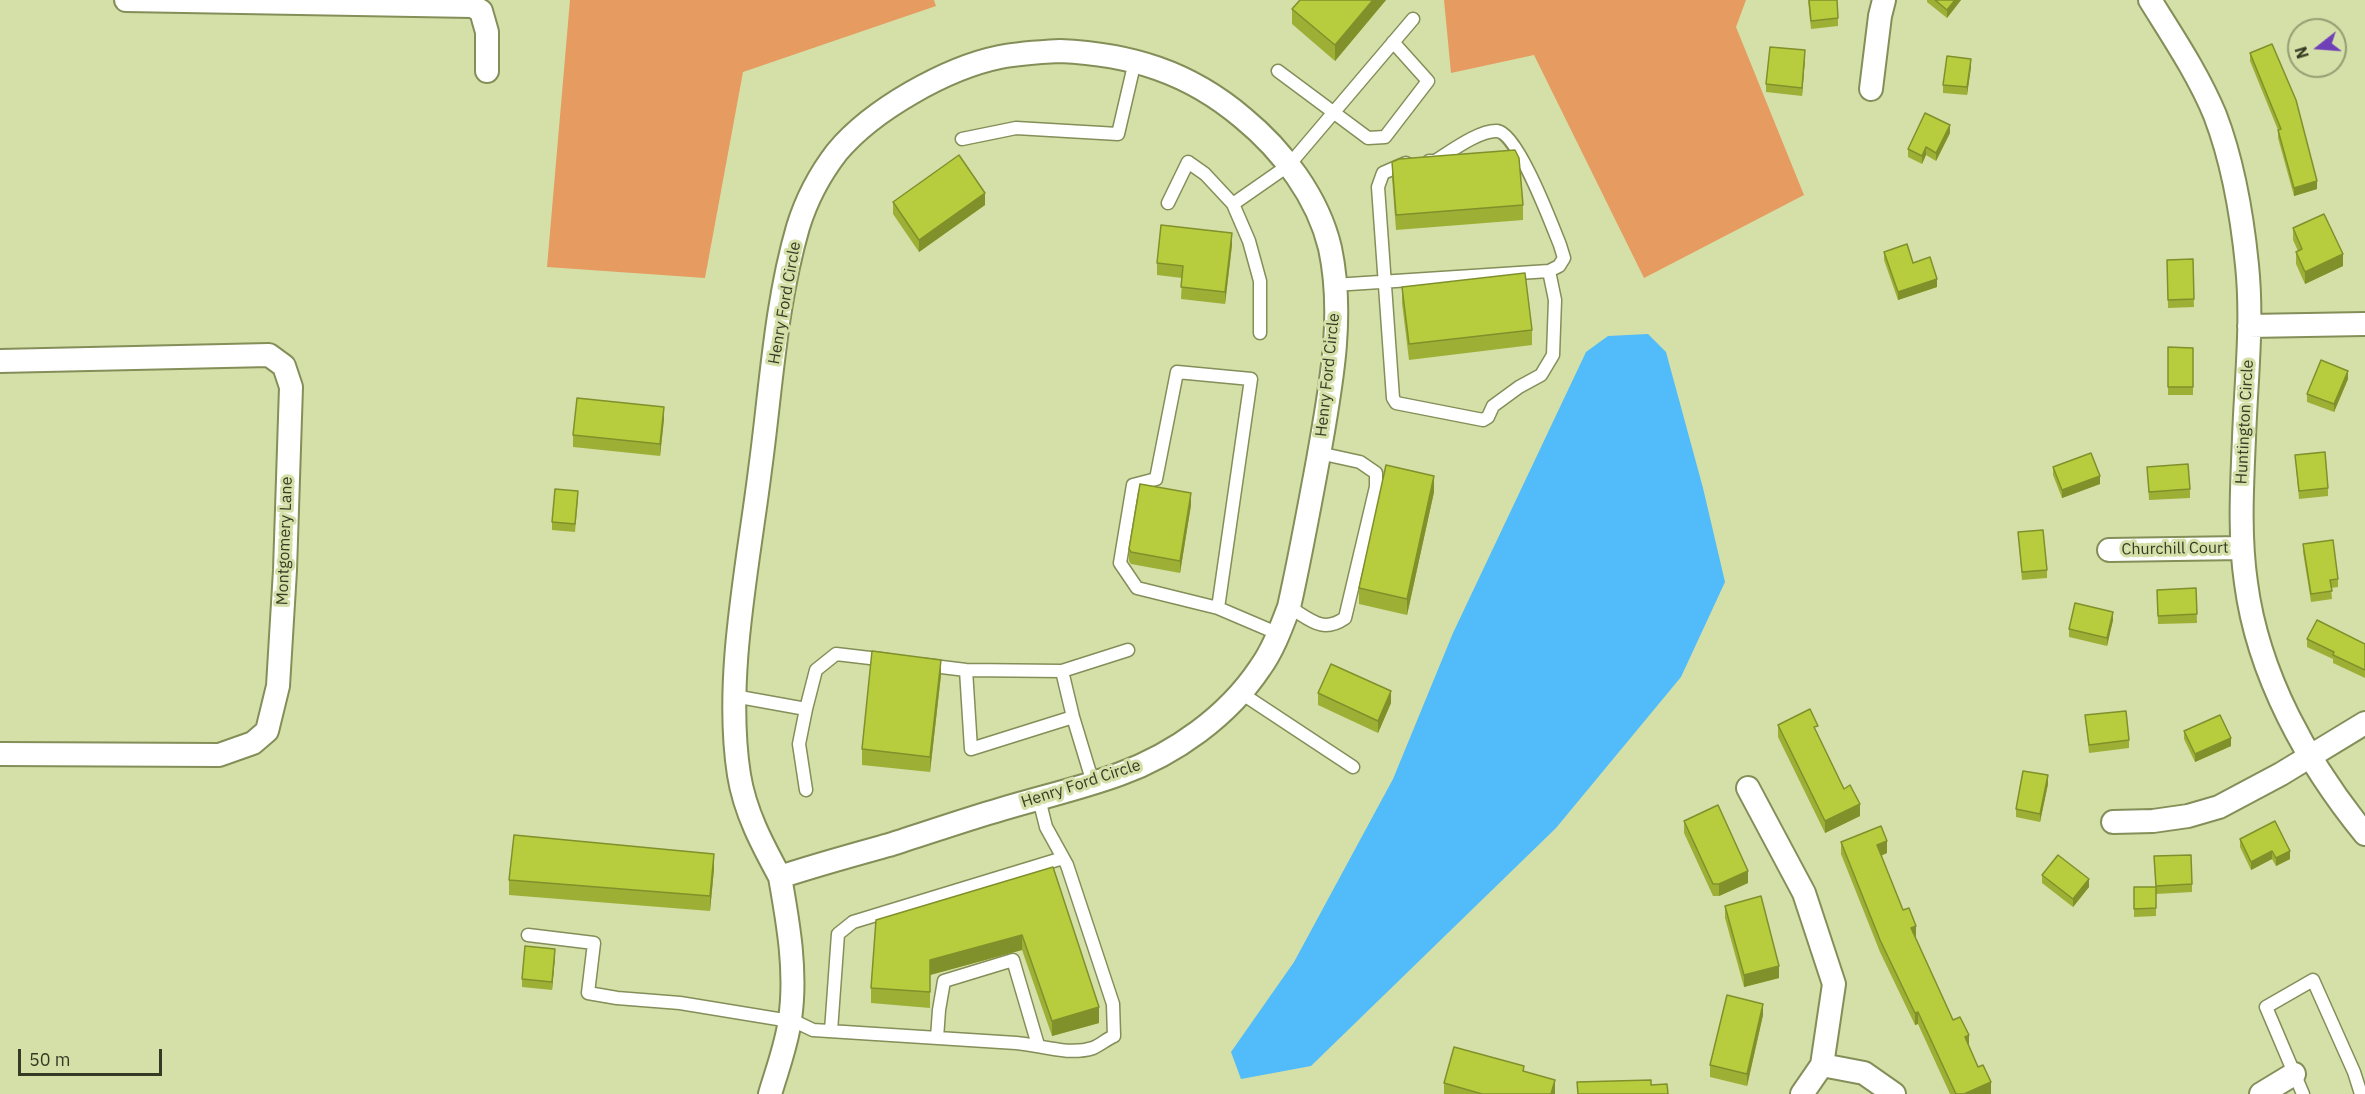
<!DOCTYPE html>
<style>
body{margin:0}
#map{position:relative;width:2365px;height:1094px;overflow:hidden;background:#d4e0a8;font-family:"IBM Plex Sans",sans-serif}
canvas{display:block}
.north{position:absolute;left:2287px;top:18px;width:60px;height:60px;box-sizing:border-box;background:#d4e0a8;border:2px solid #959e73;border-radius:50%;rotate:253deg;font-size:16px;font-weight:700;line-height:24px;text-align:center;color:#363a24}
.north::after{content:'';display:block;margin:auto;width:21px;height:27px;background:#7040b8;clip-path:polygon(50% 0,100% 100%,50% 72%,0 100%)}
.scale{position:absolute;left:18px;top:1049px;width:144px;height:27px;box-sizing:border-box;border:3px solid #363a24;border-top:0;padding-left:8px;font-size:18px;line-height:21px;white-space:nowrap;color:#363a24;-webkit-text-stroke:4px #d4e0a8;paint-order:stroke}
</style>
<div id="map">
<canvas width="2365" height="1094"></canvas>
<div class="north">N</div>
<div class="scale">50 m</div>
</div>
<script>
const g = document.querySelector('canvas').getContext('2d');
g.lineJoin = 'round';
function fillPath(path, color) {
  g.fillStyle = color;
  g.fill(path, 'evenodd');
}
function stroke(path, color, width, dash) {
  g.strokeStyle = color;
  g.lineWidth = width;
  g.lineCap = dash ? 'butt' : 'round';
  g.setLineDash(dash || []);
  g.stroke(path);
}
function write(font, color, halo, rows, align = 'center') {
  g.font = font + ' "IBM Plex Sans",sans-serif';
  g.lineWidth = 6;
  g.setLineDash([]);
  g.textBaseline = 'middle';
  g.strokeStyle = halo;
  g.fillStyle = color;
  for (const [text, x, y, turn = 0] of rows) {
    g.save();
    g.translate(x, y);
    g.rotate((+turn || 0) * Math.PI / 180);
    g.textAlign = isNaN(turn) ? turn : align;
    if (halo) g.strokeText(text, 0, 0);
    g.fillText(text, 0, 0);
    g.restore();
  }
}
fillPath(new Path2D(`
 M570,0H934L936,6L743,72L705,278L547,267Z
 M1444,0H1746L1736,27L1804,195L1644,278L1534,55L1451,73Z`), '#e69b60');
fillPath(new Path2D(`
 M1648,334L1666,352L1703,488L1725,582L1681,677L1556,828L1311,1066L1241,1079L1231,1052L1294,962L1393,779L1453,633L1586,352L1608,336Z`), '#52bbf9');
const lane = new Path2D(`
 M1278,71L1368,138L1385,137L1428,81L1393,42
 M962,139L1016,128L1118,134L1135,61
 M1406,163L1383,173L1378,187L1393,398L1396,403L1483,420L1488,417L1493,406L1519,387L1541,375L1553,355L1555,300L1549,271
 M1168,203L1188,162L1205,174L1233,204L1249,241L1260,281V333
 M1233,204L1289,165L1413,19
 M1334,285L1549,271L1559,266L1564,258L1560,245C1552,225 1517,132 1497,131C1479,130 1450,152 1435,161H1429
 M1289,607C1310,619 1322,634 1345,618L1376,487V473L1360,462L1319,453
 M1218,608L1137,588L1120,563L1133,485L1156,479L1177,372L1251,379L1218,608L1279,634
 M925,665L966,670L1062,671L1128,650
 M966,670L971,749L1073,717
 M1062,671L1073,717L1093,783
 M1241,693L1353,767
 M734,696L806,709L816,670L836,654L887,660
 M806,709L799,744L806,790
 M528,935L594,943L588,993L617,998L680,1003L790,1021
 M790,1019L813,1030L1016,1043C1041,1045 1068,1056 1093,1048C1100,1045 1107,1039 1114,1036L1113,1004L1067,865L1046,827L1039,799
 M831,1031L838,934L853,922L1063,858
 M937,1038L939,1010L944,981L1013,960L1038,1045
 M2303,1094L2266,1007L2313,980L2354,1072L2361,1094`);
const street = new Path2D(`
 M126,0L472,6L481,11L487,32V71
 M2150,0C2173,37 2198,74 2215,115C2233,162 2242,215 2247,265C2253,323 2246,381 2244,438C2242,486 2239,535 2246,583C2258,675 2307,763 2365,834
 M1060,51C1130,54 1189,72 1243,118C1282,150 1318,197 1330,248C1345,318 1330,391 1318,460C1309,509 1300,558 1289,607C1281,628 1273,650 1260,668C1228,716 1175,754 1120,774C1082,788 1042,797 1002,809C964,820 927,833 889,845C853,855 816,865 780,877C762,844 745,812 739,775C724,679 748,567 760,470C771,390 775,306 798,227C806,201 820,174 837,152C872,110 946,68 1000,57C1020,53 1040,52 1060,51Z
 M1871,89L1880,16L1884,0
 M2249,326L2365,324
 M0,361L269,355L284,366L291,387L285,570L278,686L267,731L253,743L219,755L0,754
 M2109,550L2242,548
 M1748,788L1804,893L1834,984L1822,1065L1802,1094
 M2113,822L2153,821L2188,816L2219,807L2281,774L2365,723
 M1822,1065L1864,1073L1894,1094
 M770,1094C777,1070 787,1044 790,1019C797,972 788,922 780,877
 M2261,1094L2294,1074`);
stroke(lane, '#838e58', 15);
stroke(street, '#838e58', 26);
stroke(lane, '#fff', 12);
stroke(street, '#fff', 22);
fillPath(new Path2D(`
 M1300,0H1386L1335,61L1292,24V9Z
 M1808,0L1838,18V26L1811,29Z
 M1927,0H1961L1947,18L1927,2Z
 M2250,53L2317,189L2294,196L2278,138V130L2250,61Z
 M1805,58L1802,96L1766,92V84Z
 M1971,67L1967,95L1943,93V85Z
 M1950,133L1936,161L1926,155L1922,164L1908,157V149Z
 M1392,162L1523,205V220L1396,230L1392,178Z
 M893,202L985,205L919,252L893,214Z
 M2293,228L2343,266L2305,284L2296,264V252L2298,251L2293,240Z
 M1232,245L1225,304L1181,299L1182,278L1157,275V263Z
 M1884,252L1913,263L1937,287L1898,300L1884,260Z
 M2193,259L2194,307L2168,308L2167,260Z
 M1402,287L1532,330V345L1409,360L1402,303Z
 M2168,347L2193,348V395H2168Z
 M2348,379L2334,412L2307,402V394Z
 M664,419L660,456L573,447V435Z
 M2295,455L2328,488V496L2299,499Z
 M2053,467L2100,484L2062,498L2053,475Z
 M2147,467L2190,489V498L2149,500Z
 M1434,492L1407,615L1359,604V588Z
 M578,499L575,532L552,530V522Z
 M1191,505L1180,573L1131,564L1129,561V549Z
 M2018,532L2047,570V578L2022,580Z
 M2303,544L2338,579V587L2331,588L2332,599L2311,602L2303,552Z
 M2196,588L2197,623L2158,624L2157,590Z
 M2113,620L2107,646L2069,637V629Z
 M2307,639L2365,644V678L2333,663V659L2307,647Z
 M941,675L930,772L862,765V749Z
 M1318,693L1391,703L1378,733L1318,705Z
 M2085,715L2129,740V748L2089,753Z
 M1778,725L1818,735L1844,789L1860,816L1825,833L1778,737Z
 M2184,731L2231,746L2195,762L2184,739Z
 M2048,784L2040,822L2016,817V809Z
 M1684,821L1748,883L1719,896H1713L1684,833Z
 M2240,839L2290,859L2276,866L2272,859L2251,870L2240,847Z
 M1841,842L1887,853L1881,856L1903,910L1916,938L1953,1020L1969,1046L1991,1094H1950L1918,1024L1915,1025L1880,952L1841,854Z
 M2154,864L2192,884V892L2156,894V916L2134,917V887H2156Z
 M1053,867L1099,1023L1052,1036L1022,950L930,975V1008L871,1003V988Z
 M714,869L710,911L509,895V880Z
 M2042,875L2089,887L2073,907L2042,883Z
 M1725,906L1779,978L1744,987L1725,918Z
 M555,957L552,990L522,987V979Z
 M1763,1015L1747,1086L1710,1077V1065Z
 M1524,1071L1555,1092V1094H1444V1083Z`), '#9db035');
fillPath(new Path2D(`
 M1373,0H1386L1335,61V45Z
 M1955,0H1961L1947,18V10Z
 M1805,50V58L1802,96V88Z
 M1971,59V67L1967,95V87Z
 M1950,125V133L1936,161V153Z
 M1926,147V155L1922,164V156Z
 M2317,181V189L2294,196V188Z
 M985,193V205L919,252V240Z
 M1232,233V245L1225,304V292Z
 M2343,254V266L2305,284V272Z
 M1937,279V287L1898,300V292Z
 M2348,371V379L2334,412V404Z
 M664,407V419L660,456V444Z
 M1434,476V492L1407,615V599Z
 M2100,476V484L2062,498V490Z
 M1191,493V505L1180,573V561Z
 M2113,612V620L2107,646V638Z
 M941,660V675L930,772V757Z
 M1391,691V703L1378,733V721Z
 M2231,738V746L2195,762V754Z
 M2048,775V784L2040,822V814Z
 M1860,804V816L1825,833V821Z
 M1887,841V853L1877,857V845Z
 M2272,851V859L2251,870V862Z
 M2290,851V859L2276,866V858Z
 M714,854V869L710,911V896Z
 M1748,871V883L1719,896V884Z
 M2089,879V887L2073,907V899Z
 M1916,926V938L1911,940V928Z
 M1022,935V950L930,975V960Z
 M555,949V957L552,990V982Z
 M1779,966V978L1744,987V975Z
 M1763,1004V1015L1747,1086V1074Z
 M1099,1007V1023L1052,1036V1021Z
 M1918,1012V1024L1915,1025V1013Z
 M1969,1035V1047L1965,1037Z
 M1555,1080V1094H1551Z
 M1991,1082V1094H1964Z`), '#80902b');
const building = new Path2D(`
 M1300,0H1373L1335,45L1292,9Z
 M1809,0H1837L1838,18L1811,21Z
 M1935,0H1955L1947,10Z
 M2272,44L2296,100L2317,181L2294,188L2278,130L2281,129L2250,53Z
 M1770,47L1805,50L1802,88L1766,84Z
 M1947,56L1971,59L1967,87L1943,85Z
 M1925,113L1950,125L1936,153L1926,147L1922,156L1908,149Z
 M1515,150L1519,158L1523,205L1396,215L1392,162L1399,159Z
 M959,155L985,193L919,240L893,202Z
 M2324,214L2343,254L2305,272L2296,252L2302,249L2293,228Z
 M1161,225L1232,233L1225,292L1181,287L1183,266L1157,263Z
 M1907,244L1913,263L1930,257L1937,279L1898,292L1884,252Z
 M2193,259L2194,299L2168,300L2167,260Z
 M1525,273L1532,330L1409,344L1402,287Z
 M2168,347L2193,348V387H2168Z
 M2321,360L2348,371L2334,404L2307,394Z
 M577,398L664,407L660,444L573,435Z
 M2325,452L2328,488L2299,491L2295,455Z
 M2091,453L2100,476L2062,490L2053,467Z
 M2188,464L2190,489L2149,492L2147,467Z
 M1386,465L1434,476L1407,599L1359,588Z
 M1140,484L1191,493L1180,561L1131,552L1129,549Z
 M555,489L578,491L575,524L552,522Z
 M2043,530L2047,570L2022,572L2018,532Z
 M2333,540L2338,579L2330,580L2332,591L2311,594L2303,544Z
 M2196,588L2197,614L2158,616L2157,590Z
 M2075,603L2113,612L2107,638L2069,629Z
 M2317,620L2365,644V670L2333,655L2334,652L2307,639Z
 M872,651L941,660L930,757L862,749Z
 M1331,664L1391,691L1378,721L1318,693Z
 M1810,709L1818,726L1814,727L1844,789L1850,785L1860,804L1825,821L1778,725Z
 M2126,711L2129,740L2089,745L2085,715Z
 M2220,715L2231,738L2195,754L2184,731Z
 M2023,771L2048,775L2040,814L2016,809Z
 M1718,805L1748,871L1719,884H1713L1684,821Z
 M2275,821L2290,851L2276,858L2272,851L2251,862L2240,839Z
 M1881,826L1887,841L1877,845L1903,910L1909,908L1916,926L1911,928L1953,1020L1960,1017L1969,1035L1965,1037L1978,1067L1983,1065L1991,1082L1964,1094H1956L1918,1012L1915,1013L1880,940L1841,842Z
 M514,835L714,854L710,896L509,880Z
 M2058,855L2089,879L2073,899L2042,875Z
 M2191,855L2192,884L2156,886L2154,856Z
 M1053,867L1099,1007L1052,1021L1022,935L930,960V992L871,988L876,920Z
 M2134,887H2156V908L2134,909Z
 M1761,896L1779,966L1744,975L1725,906Z
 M525,946L555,949L552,982L522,979Z
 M1727,995L1763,1004L1747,1074L1710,1065Z
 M1454,1047L1524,1066L1523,1071L1555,1080L1551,1094H1482L1444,1083Z
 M1651,1080V1085L1667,1084L1668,1094H1578L1577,1082Z`);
fillPath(building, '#b7cd3e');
stroke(building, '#80902b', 1.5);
write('16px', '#363a24', '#d4e0a8', [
 ["Henry Ford Circle",785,303,-80],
 ["Henry Ford Circle",1328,375,-84],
 ["Huntington Circle",2245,422,-87],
 ["Montgomery Lane",285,541,-88],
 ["Churchill Court",2175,549,-1],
 ["Henry Ford Circle",1081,784,-18]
]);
</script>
